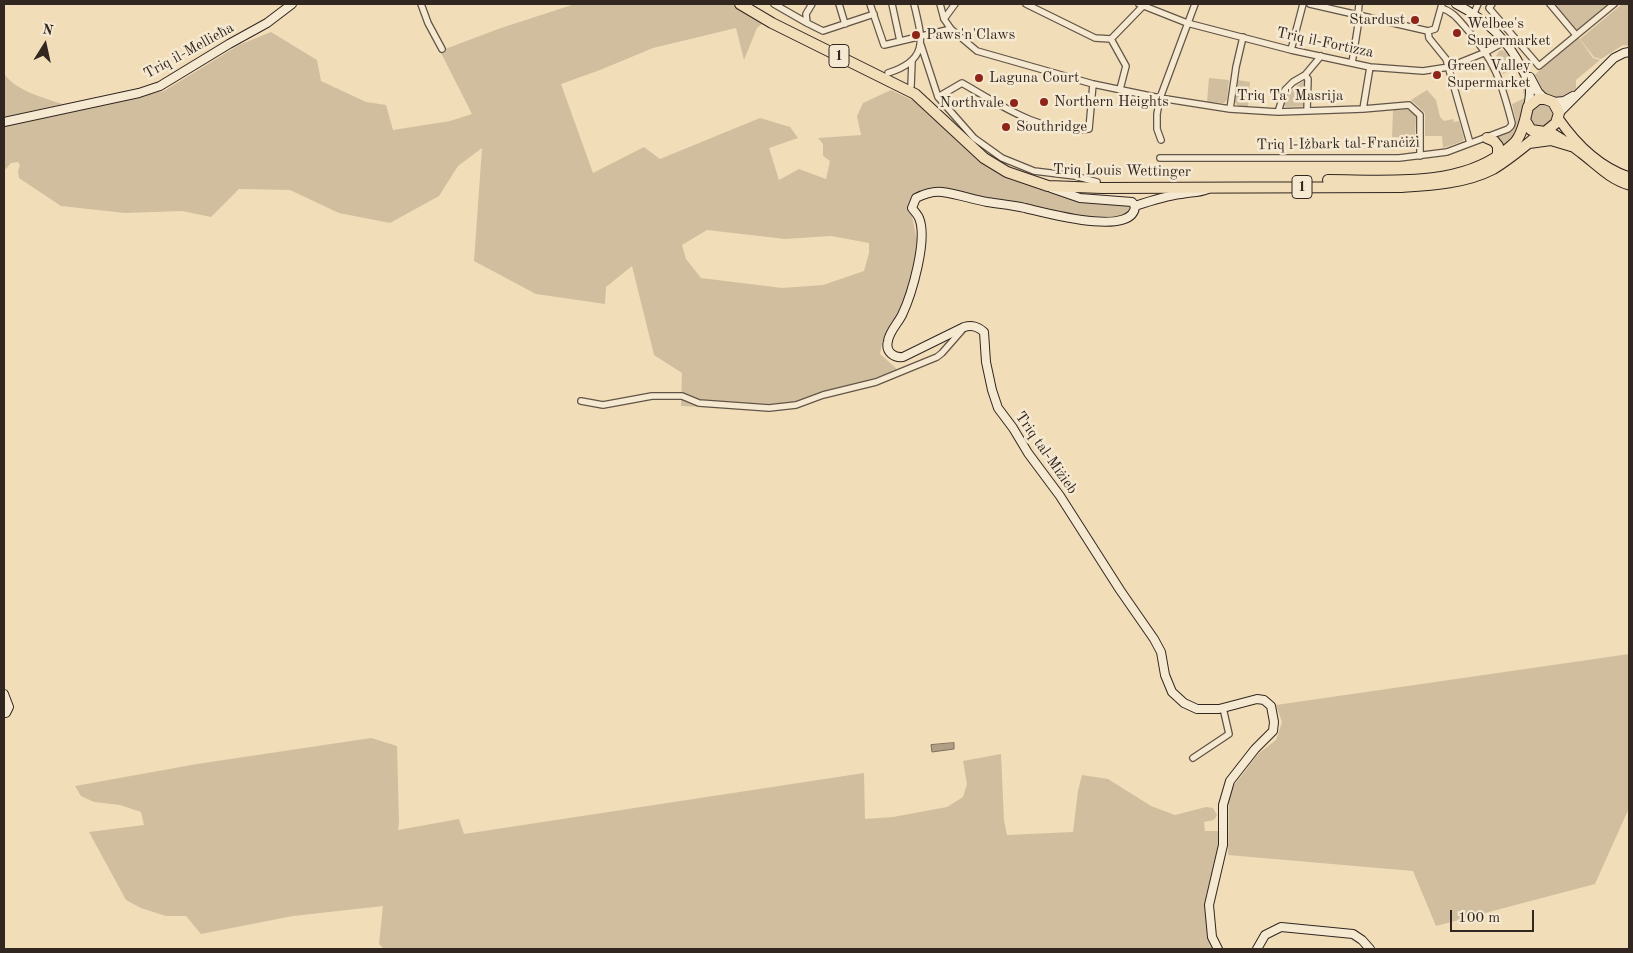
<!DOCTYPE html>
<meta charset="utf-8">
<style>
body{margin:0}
#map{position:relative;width:1633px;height:953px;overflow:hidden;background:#f1ddb8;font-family:"Old Standard TT",serif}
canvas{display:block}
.frame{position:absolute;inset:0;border:5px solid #322621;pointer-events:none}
.north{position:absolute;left:20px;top:20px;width:50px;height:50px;-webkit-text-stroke:4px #f6e9d1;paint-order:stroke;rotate:10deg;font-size:14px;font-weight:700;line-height:20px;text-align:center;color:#322621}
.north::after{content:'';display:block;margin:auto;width:18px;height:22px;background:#322621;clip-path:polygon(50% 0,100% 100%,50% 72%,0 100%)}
.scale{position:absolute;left:1450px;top:910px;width:84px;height:22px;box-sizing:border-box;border:2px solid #322621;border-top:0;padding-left:6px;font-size:15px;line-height:18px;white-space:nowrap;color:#322621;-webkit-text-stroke:4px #f6e9d1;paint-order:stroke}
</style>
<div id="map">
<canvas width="1633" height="953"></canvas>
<div class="frame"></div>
<div class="north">N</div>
<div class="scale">100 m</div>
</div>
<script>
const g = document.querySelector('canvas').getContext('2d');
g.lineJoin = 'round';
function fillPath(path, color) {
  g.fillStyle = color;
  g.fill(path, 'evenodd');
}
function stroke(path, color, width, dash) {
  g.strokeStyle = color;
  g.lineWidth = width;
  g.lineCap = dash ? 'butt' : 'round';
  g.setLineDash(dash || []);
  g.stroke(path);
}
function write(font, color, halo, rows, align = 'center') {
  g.font = font + ' "Old Standard TT",serif';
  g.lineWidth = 5;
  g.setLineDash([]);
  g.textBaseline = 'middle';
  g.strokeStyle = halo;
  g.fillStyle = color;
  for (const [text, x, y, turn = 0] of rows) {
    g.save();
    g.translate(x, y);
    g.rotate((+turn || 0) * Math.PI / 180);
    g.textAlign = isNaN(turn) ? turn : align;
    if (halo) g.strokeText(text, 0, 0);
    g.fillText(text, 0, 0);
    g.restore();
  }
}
fillPath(new Path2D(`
 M575,4H736L763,23L757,28L744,60L736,28L653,48L600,70L561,84L593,173L644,147L660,159L760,118L790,127L798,138L769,148L779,180L799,169L826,179L830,161L823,156V144L818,138L861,135L857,116L863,103L891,90L920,104L982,160L1060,194L1088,203L1131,204L1134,210L1128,216H1081L1039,209L942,188L920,190L910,207L917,240L911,288L899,314L883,339L880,354L898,370L779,411L681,406L682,373L654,355L632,266L606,287L605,304L536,294L474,261L482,148L458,166L439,196L390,223L339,213L290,190L239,189L211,217L182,211L125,213L61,206L19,178L18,171L20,165L18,162L11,163L4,171V126L164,91L239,45L271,32L317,60L321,81L366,102L386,105L393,130L450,121L472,114L440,51L501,28ZM707,230L785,239L831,236L869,243V253L864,271L823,285L782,288L701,278L686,259L682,245Z
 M1559,4H1608L1576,31L1555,7Z
 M1622,4H1629V46L1623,45L1601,59L1594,57L1580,39Z
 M1579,38L1593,58L1600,60L1576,80V89C1554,108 1545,96 1532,77Z
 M1502,50L1509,53L1519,67L1528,91L1518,131L1504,150L1495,137L1514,129L1516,121L1512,104L1525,98L1518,71H1512L1503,74L1496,56L1499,51Z
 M4,73C12,89 46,99 63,104L4,117Z
 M1209,78L1229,80L1227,100L1224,103L1207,102Z
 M1237,80L1250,82L1248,107L1237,105L1235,102Z
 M1305,80L1307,87V106L1286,107L1283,104L1288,92Z
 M1427,90L1436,100L1440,117L1444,121L1453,119L1454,122L1459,121L1464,139L1463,141L1443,148L1442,136H1425V113L1411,100Z
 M1530 115a11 11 0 1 1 22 0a11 11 0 1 1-22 0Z
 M1407,109L1416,116L1415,138L1392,137L1393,110Z
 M1629,654V808L1595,884L1436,926L1413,871L1228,855L1229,792L1258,754L1276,740L1282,722L1276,705Z
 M371,738L397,746L399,822L398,830L459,819L464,834L864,773L865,819L893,817L947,807L963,797L967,784L963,761L1001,754L1004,820L1007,835L1073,832L1078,791L1082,775L1108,779L1151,806L1175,815L1206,807L1213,808L1217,815L1214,820L1204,822L1205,831H1220V844L1205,907L1212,949H384L379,944L383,906L293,916L201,934L186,916H166L141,908L126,900L89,832L144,825L141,812L120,805L94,802L81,796L75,786L197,764Z`), '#d1be9e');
const water = new Path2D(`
 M954,743V749L932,752L931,745Z`);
fillPath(water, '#b09f85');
stroke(water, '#7e6f5d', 1);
const street = new Path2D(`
 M421,4L428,23L442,49
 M774,4L807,23
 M812,4L806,14L807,23L823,31L874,14
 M839,4L845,24
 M870,4L884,45L951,29
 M892,4L900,41
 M940,4L944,19L951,29L977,51L1093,84L1160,98L1230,109L1278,112L1363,109L1409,105L1420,115V156
 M1026,4L1095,38L1111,39L1143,6
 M1139,4L1187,23L1291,50L1370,67L1423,71L1449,67L1486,52L1505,41
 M1310,4L1428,31L1435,29L1442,4
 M1492,4L1489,8L1539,66L1614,4
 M1550,4L1576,35
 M1474,13L1478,4
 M944,19L955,4
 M1428,31L1429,38L1446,59L1470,143
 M1111,39L1126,66L1120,89
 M921,45L938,97L974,138L1002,158L1034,171L1075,176L1097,182
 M1291,50L1303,4
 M1352,63L1359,19L1358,15L1359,4
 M888,73C930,60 922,38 914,4
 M1305,75L1308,79L1307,111
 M911,86L912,62
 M938,97L962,83C1002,106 1041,134 1089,129L1093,84
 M1230,109L1236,67L1243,37
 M1363,109L1370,67
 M1278,112L1285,90L1293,82L1305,75L1321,56
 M1161,140L1157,129V114L1160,98L1195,4
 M1160,158H1399L1447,152L1508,129L1511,126L1512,123C1501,81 1495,60 1465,27C1458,19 1452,11 1441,8
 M581,401L603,405L652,396H682L699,403L769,408L796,405L823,395L876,382L937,357L942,353L963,329
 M1193,758L1229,734L1223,708`);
const secondary = new Path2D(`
 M1456,4C1485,19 1508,39 1522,69C1526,76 1530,83 1530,91C1530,96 1529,102 1528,107
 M1530,77L1538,92L1545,99
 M1553,102L1564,101L1573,96
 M1559,113L1614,58L1624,53L1629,52
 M4,122L139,93L160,86L229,44L267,23L292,4
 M1051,188L1080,198L1132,202L1135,206
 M1135,206C1134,238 1043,212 1025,208C1013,205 1000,204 987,202C972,199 957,194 942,192C933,191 924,194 916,198L912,208C914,211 918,215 919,218C928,239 912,294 902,315C898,323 889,332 888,341C885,352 894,358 903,357L964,327C972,325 977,326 984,332L986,362L992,390L998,408L1013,428L1028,453L1060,496L1120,590L1154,639L1161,652L1165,675L1172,692L1184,703L1197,709H1219L1257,699L1264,700L1271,706L1274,722L1273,731L1255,749L1230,781L1223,805V845L1209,905L1212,937L1218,949
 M1135,206C1150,201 1165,196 1181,194C1191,192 1198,193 1208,189
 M4,694L9,707L6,713H4
 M1257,949L1265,935L1281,927L1353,934L1362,940L1370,949`);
const primary = new Path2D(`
 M1558,118C1576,144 1599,167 1629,177
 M1548,131C1560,137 1571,145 1581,153C1597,165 1609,179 1629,185`);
const highway = new Path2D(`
 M740,4L772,23L915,94L984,158L1007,172L1048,186L1102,188L1402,187C1432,185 1466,183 1493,169C1510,159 1526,145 1542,132
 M1538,99H1545L1553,102L1559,113L1556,123L1545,132L1531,130L1525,120L1528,107Z
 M1487,138L1494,141L1498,146V154L1496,157
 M1529,143L1551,140L1571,146
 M1328,180C1383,180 1456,188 1502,153C1507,149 1512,146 1516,141C1521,135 1523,127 1525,120`);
stroke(street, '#625447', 8);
stroke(secondary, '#322621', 10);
stroke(primary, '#322621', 11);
stroke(highway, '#322621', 12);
stroke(street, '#f6e9d1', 5.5);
stroke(secondary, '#f6e9d1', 8);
stroke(primary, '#f1ddb8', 9);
stroke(highway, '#f1ddb8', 10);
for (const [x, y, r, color] of [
 [1415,20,5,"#8f2418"],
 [1457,33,5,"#8f2418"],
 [916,35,5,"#8f2418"],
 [1437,75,5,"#8f2418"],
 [979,78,5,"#8f2418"],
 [1044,102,5,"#8f2418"],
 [1014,103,5,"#8f2418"],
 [1006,127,5,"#8f2418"]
]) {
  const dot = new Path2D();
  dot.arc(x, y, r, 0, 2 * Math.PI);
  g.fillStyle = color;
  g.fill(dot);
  stroke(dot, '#f6e9d1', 2);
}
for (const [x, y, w] of [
 [839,56,20],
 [1302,187,20]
]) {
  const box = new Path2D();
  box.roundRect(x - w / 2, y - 11.5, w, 23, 4);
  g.fillStyle = '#f6e9d1';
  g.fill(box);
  stroke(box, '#322621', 1);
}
write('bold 14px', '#322621', null, [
 ["1",839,56],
 ["1",1302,187]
]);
write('15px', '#322621', '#f6e9d1', [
 ["Stardust",1405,20,"right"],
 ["Welbee's",1467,24],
 ["Supermarket",1467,41],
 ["Paws'n'Claws",926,35],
 ["Green Valley",1447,66],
 ["Supermarket",1447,83],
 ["Laguna Court",989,78],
 ["Northern Heights",1054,102],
 ["Northvale",1004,103,"right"],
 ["Southridge",1016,127]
], 'left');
write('15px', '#322621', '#f6e9d1', [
 ["Triq il-Fortizza",1325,43,12],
 ["Triq il-Mellieħa",189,51,-29],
 ["Triq Ta' Masrija",1290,96],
 ["Triq l-Iżbark tal-Franċiżi",1338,144,-1],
 ["Triq Louis Wettinger",1122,171,1],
 ["Triq tal-Miżieb",1046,453,55]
]);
</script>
